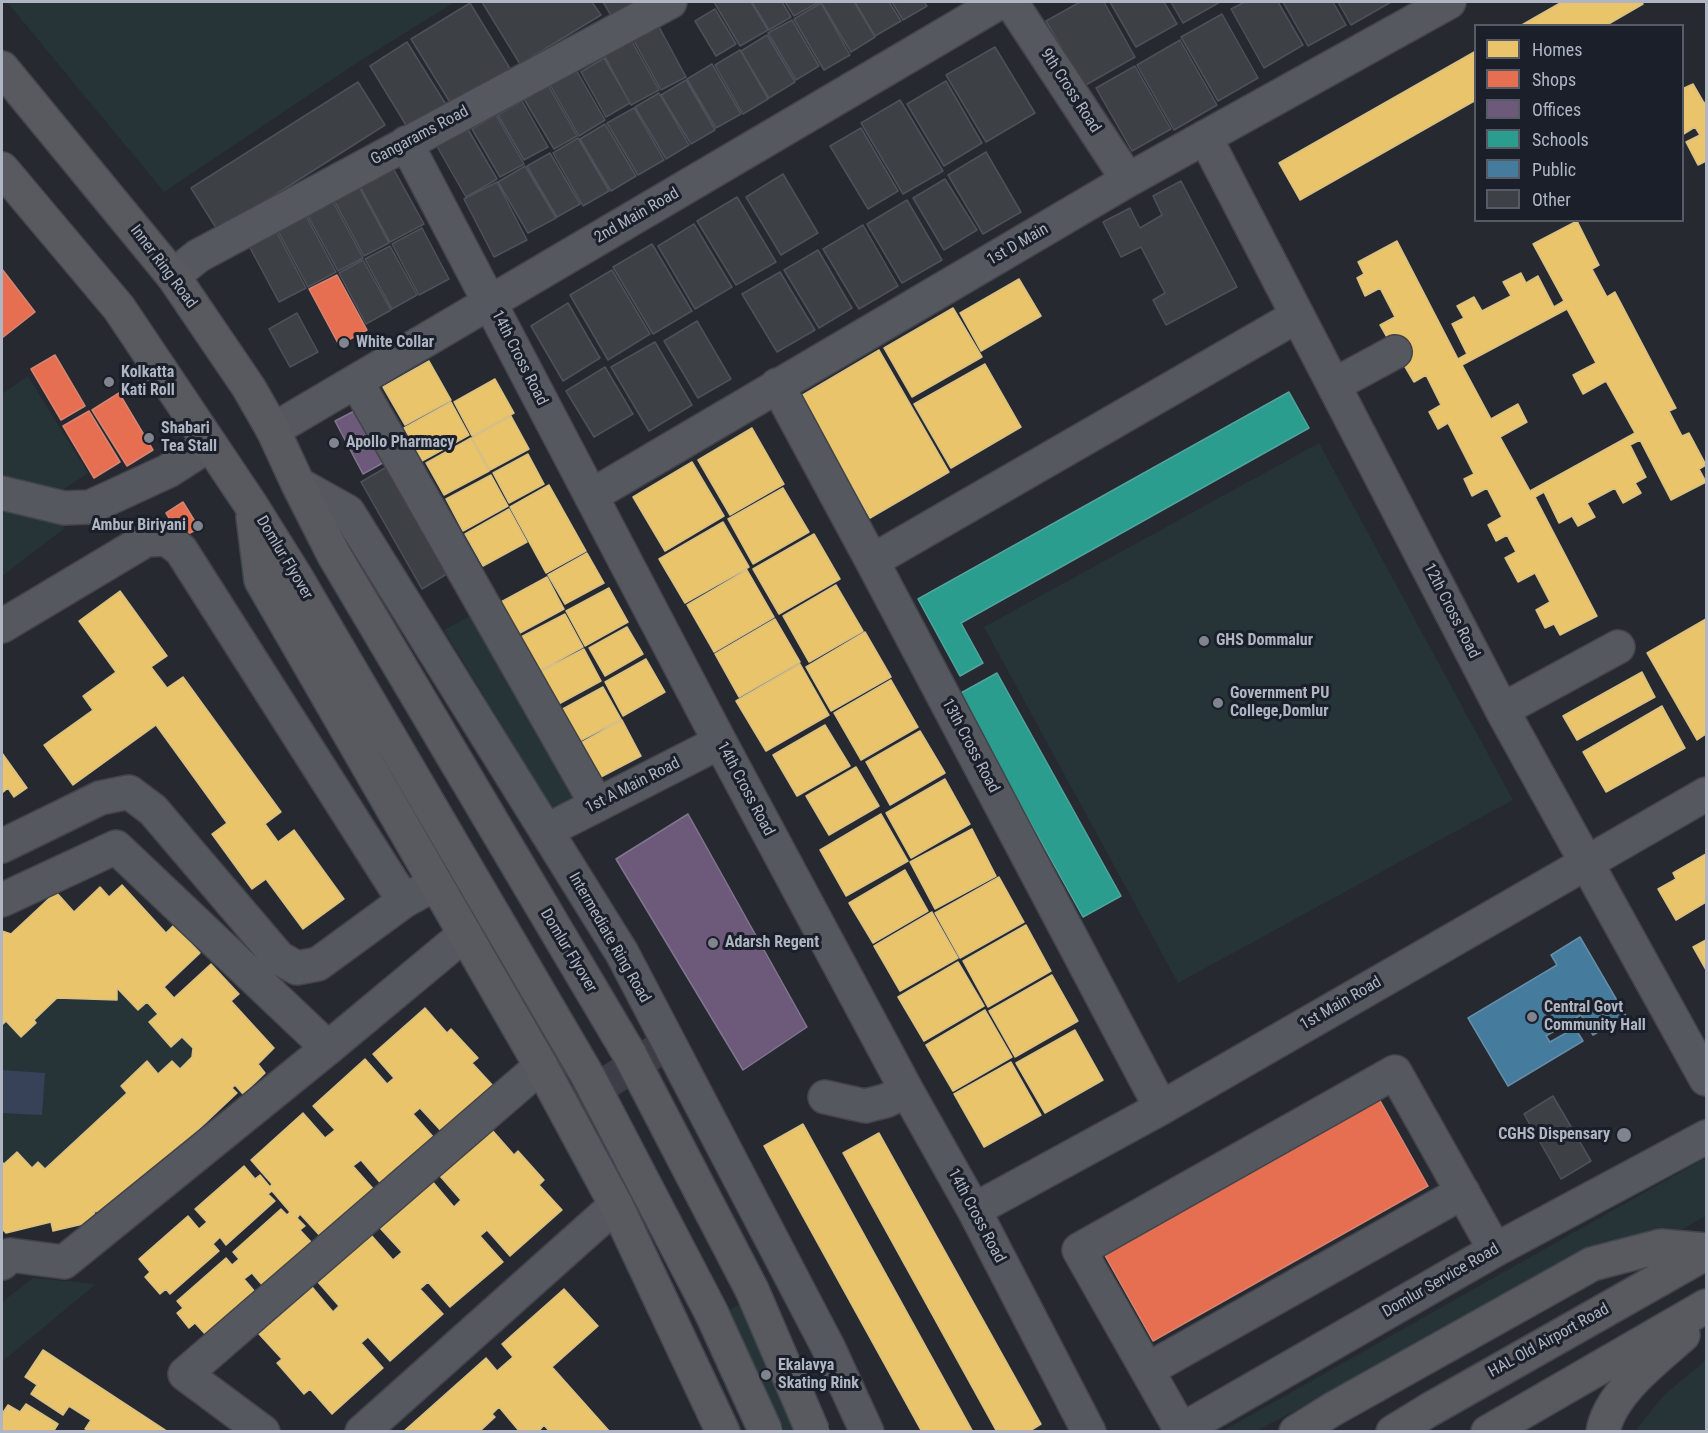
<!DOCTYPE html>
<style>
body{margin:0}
#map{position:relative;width:1708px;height:1433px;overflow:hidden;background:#262930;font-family:"Roboto Condensed",sans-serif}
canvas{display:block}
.frame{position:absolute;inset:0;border:3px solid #afb5c2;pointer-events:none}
.legend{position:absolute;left:1474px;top:24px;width:210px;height:198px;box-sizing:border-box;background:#1a1f29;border:2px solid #565b66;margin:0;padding:8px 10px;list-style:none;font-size:18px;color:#afb5c2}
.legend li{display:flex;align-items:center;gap:12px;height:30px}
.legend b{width:30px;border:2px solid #565b66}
</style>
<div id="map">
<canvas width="1708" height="1433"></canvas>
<div class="frame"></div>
<ul class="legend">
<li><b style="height:16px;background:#e9c46a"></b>Homes</li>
<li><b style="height:16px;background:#e76f51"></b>Shops</li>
<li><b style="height:16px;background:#6d597a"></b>Offices</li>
<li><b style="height:16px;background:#2a9d8f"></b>Schools</li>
<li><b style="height:16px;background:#457b9d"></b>Public</li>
<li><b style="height:16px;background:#3d4045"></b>Other</li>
</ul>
</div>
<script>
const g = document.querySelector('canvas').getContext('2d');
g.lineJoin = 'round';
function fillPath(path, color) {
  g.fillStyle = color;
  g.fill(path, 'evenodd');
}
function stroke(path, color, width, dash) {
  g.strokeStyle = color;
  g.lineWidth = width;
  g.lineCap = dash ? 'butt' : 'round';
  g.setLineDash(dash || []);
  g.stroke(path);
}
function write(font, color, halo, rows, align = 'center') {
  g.font = font + ' "Roboto Condensed",sans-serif';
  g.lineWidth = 6;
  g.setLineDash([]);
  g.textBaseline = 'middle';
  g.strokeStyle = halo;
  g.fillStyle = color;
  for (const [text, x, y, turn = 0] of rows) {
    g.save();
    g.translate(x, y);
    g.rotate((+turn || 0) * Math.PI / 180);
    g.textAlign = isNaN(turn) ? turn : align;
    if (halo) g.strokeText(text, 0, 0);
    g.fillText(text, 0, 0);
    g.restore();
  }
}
fillPath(new Path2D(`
 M7,2H455L358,62L164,192Z
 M28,376L88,473L37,507L65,528L2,576V394Z
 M1319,443L1513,800L1178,983L984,627Z
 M474,614L583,799L554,812L444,630Z
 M117,988L138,1010L147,1002L158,1014L149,1022L171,1046L182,1037L193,1048L192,1057L180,1069L158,1074L147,1062L121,1086L127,1093L45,1169L32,1168L17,1152L4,1164L2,1162V1025L6,1021L21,1037L36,1023L34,1020L57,998L117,1000Z
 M1702,1160H1706V1216L1530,1316L1325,1395L1256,1431L1221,1432Z
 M33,1278L96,1284L2,1362V1302Z
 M767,1291L827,1431H754L706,1321Z
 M1706,1360V1431H1635L1664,1395Z`), '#263437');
fillPath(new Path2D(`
 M2,1070L45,1073L42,1115L2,1113Z`), '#374258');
const homes = new Path2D(`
 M1562,2H1642L1643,4L1605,26H1520Z
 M1476,51V100L1300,200L1279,163Z
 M1693,84L1704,103L1706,102V161L1698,165L1686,142L1700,135L1695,127L1682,135V89Z
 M1577,221L1599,265L1592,269L1607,297L1615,292L1676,408L1669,411L1682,436L1689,433L1706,465L1699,469L1706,482L1671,500L1640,440L1630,445L1646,477L1635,483L1641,493L1623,503L1615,488L1587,503L1595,517L1578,526L1572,516L1559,523L1544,492L1535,497L1597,616L1560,635L1554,624L1545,628L1536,610L1550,602L1535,573L1518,582L1505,558L1516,552L1507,535L1496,541L1488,525L1502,517L1487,488L1472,496L1464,479L1474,474L1448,423L1438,429L1429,412L1441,405L1426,375L1414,382L1404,365L1411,361L1398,335L1389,341L1380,325L1395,317L1380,288L1365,296L1357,278L1364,274L1358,262L1397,241L1458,359L1467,354L1452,324L1464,318L1457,306L1474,297L1482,311L1511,296L1503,282L1521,273L1526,283L1538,276L1554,307L1564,301L1533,244ZM1567,309L1596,363L1573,375L1583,394L1606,381L1635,433L1530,491L1500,437L1527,422L1518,404L1491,419L1462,365Z
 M1019,279L1041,316L981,351L960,313Z
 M953,308L982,357L912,397L884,348Z
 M879,350L949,472L870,518L801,396Z
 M429,361L451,400L405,425L383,387Z
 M985,364L1021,427L951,468L914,404Z
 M495,379L514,413L472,436L454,402Z
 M451,402L469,435L422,461L404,428Z
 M511,416L529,449L490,470L472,438Z
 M752,428L784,484L730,515L698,460Z
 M471,438L489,471L444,495L426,463Z
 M528,454L544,484L509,503L493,473Z
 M692,462L724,516L665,551L633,497Z
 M491,475L508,506L463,531L446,499Z
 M549,485L586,551L546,573L510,507Z
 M783,488L809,532L753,564L728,519Z
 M509,509L527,542L483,566L465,534Z
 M723,522L749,567L685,603L659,559Z
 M814,534L840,579L779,614L753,569Z
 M587,553L604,583L565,604L548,575Z
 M747,570L774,617L714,652L687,605Z
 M547,577L564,609L518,634L501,602Z
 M836,585L863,631L809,662L783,616Z
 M609,588L628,622L585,646L566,611Z
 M120,591L167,656L151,667L167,688L183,677L281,812L265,824L278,842L294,830L344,899L303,929L266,879L252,889L212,834L227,823L156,725L73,785L44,745L93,710L83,696L116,672L79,621Z
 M565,614L583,647L537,672L519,638Z
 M775,619L800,662L739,697L715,654Z
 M1706,619V734L1697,740L1647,653Z
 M627,627L643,654L605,676L589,648Z
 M865,632L891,677L831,711L806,667Z
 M584,649L601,681L555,706L538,673Z
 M646,659L665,692L623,716L605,682Z
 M800,664L829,715L766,751L736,701Z
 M1642,672L1655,697L1577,740L1563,716Z
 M891,680L918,727L861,760L834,713Z
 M603,687L621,719L576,743L559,711Z
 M1662,706L1685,748L1606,792L1583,752Z
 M622,720L641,756L597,779L579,744Z
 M825,725L850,766L797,796L773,755Z
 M920,731L945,773L890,805L866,762Z
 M2,753L27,788L14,797L8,788L2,793Z
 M856,767L879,806L829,835L806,796Z
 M945,779L970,824L911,858L886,813Z
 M881,814L908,861L846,896L820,850Z
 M972,829L996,876L935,909L910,862Z
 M1706,854V902L1676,920L1658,889L1676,879L1673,873Z
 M905,870L928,911L873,943L849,903Z
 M999,877L1024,922L960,958L935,913Z
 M122,885L166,933L174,925L200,953L164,987L174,998L211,964L239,994L231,1001L274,1048L258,1064L265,1073L243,1094L235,1085L232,1088L237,1093L116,1207L94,1212L96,1221L53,1231L51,1222L6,1233L2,1229V1162L4,1164L17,1152L32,1168L38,1162L45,1169L127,1093L121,1086L147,1061L158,1074L172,1061L180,1069L192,1057L193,1048L182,1037L171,1047L149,1022L158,1014L147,1002L138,1010L117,988V1000L57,998L34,1020L36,1023L21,1037L6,1021L2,1025V931L11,934L56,892L74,912L100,887L109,897Z
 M932,912L958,958L900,991L874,946Z
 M1026,925L1051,971L988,1007L963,961Z
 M1706,940V970L1693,947Z
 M958,962L984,1006L924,1041L898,997Z
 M1052,975L1078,1021L1015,1057L989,1011Z
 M425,1008L447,1033L451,1029L478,1058L472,1063L495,1088L443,1133L420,1108L413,1114L435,1139L383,1186L361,1160L353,1166L376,1192L323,1239L300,1214L297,1218L305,1226L300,1230L312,1243L263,1286L252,1273L244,1279L256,1293L207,1336L195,1323L189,1328L177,1313L183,1308L177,1301L226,1258L232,1265L239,1259L233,1252L281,1209L287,1215L290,1212L272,1191L268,1194L275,1201L226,1245L220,1237L213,1244L219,1251L170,1294L166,1289L160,1294L145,1277L150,1272L139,1259L188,1216L199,1229L207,1222L195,1209L244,1166L255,1179L260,1175L270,1187L272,1184L251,1160L303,1113L325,1138L335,1130L313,1106L365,1059L387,1084L394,1078L373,1054Z
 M985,1010L1012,1057L953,1091L926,1045Z
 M1075,1030L1103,1080L1045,1113L1016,1063Z
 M1011,1062L1041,1115L984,1147L954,1094Z
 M803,1124L973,1432H922L764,1146Z
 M492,1130L514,1155L518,1151L544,1180L539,1185L562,1210L510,1256L487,1230L480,1236L503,1262L450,1307L428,1282L420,1289L443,1314L390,1361L368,1337L361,1343L383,1368L332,1414L310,1389L304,1394L277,1363L282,1359L259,1334L312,1287L333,1312L339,1306L318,1282L371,1235L393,1260L402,1252L380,1228L432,1181L454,1207L461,1200L440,1176Z
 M879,1133L1041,1424L1028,1432H997L843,1153Z
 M564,1289L598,1326L552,1367L610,1432H550L544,1425L538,1432H520L499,1407L492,1414L495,1417L479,1432H403L486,1358L497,1371L513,1357L502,1344Z
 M43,1350L168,1432H89L85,1429L91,1420L69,1406L63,1415L31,1394L37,1385L25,1377Z
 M26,1404L58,1424L53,1432H2V1414L8,1405L20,1412Z`);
fillPath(homes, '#e9c46a');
stroke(homes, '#d8c084', 1.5);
const shops = new Path2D(`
 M2,269L35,312L2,338Z
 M337,275L367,330L339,345L309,289Z
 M55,355L85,406L61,420L31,369Z
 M119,393L153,450L127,466L92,410Z
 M89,411L120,462L94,478L63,426Z
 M183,502L199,528L181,538L166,513Z
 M1378,1097L1428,1186L1153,1341L1103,1252Z`);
fillPath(shops, '#e76f51');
stroke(shops, '#d68473', 1.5);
const offices = new Path2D(`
 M360,408L388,460L363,474L335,421Z
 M688,814L807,1027L743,1070L616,859Z`);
fillPath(offices, '#6d597a');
stroke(offices, '#817590', 1.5);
const schools = new Path2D(`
 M1289,392L1309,428L961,623L983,663L960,676L918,599Z
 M997,673L1121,896L1083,917L959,694Z`);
fillPath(schools, '#2a9d8f');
stroke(schools, '#52a49e', 1.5);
const public = new Path2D(`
 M1580,937L1626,1016L1593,1035L1581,1015L1546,1036L1550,1042L1575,1028L1583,1041L1508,1086L1468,1018L1557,965L1551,955Z`);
fillPath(public, '#457b9d');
stroke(public, '#658ca8', 1.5);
const building = new Path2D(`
 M482,2H592L601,15L520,64Z
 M603,2H649L615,22Z
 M714,2H751L768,30L740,46Z
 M752,2H782L791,17L769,30Z
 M785,2H819L794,16Z
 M821,2H854L875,37L851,52Z
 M855,2H889L901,21L875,36Z
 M892,2H924L927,6L903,20Z
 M1080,2H1104L1135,57L1084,86L1046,21Z
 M1110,2H1164L1177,24L1136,47Z
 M1171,2H1220L1183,23Z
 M1245,2H1278L1303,45L1264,68L1231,9Z
 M1283,2H1333L1346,25L1308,46Z
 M1338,2H1391L1351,25Z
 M470,3L514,75L456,112L411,39Z
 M821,3L850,55L824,70L794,19Z
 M715,9L736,44L716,56L695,21Z
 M1222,14L1258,78L1218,101L1181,37Z
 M792,20L819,66L796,80L768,33Z
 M658,25L686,77L661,90L633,39Z
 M767,35L795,82L769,98L741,51Z
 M630,38L659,90L631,105L603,53Z
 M1180,40L1217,105L1174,130L1137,65Z
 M407,42L450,111L412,135L370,66Z
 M995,47L1035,113L986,142L946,75Z
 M740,50L768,99L743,114L715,65Z
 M604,58L630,103L606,117L581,72Z
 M712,64L741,114L716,128L687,79Z
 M1135,66L1171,129L1132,151L1096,88Z
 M575,68L605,120L579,136L549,83Z
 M686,80L715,130L691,144L661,95Z
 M946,81L982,143L944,166L907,104Z
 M358,82L385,125L218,231L191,188Z
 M548,85L577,136L554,149L524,99Z
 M659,93L689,145L666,159L635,107Z
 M900,100L943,171L903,194L861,123Z
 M522,101L548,147L524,160L498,115Z
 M634,108L664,160L638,175L607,123Z
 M496,115L524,164L500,177L472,129Z
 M605,124L636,176L611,191L580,139Z
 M466,126L497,179L466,197L435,143Z
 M861,128L898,191L868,209L830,146Z
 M578,138L609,191L583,206L553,153Z
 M986,152L1021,212L983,234L948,175Z
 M550,153L580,204L557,217L527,166Z
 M525,166L556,218L528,233L498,182Z
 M393,168L424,224L390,242L360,186Z
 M783,174L818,233L781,255L746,197Z
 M945,179L977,230L944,250L913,198Z
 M1181,181L1237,287L1166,325L1153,300L1165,293L1141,247L1121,257L1103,222L1130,208L1140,228L1162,215L1153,196Z
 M497,182L527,240L494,257L464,199Z
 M359,187L389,243L364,256L334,200Z
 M737,197L776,262L736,285L697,221Z
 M907,200L942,260L902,283L867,224Z
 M333,202L363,258L338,271L308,216Z
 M306,216L336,272L308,287L278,231Z
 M694,224L732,287L695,309L658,246Z
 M863,225L898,286L859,309L823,249Z
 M422,228L449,279L419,295L392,244Z
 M276,231L306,288L279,302L249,246Z
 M652,244L692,311L653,334L613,267Z
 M390,246L417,295L392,309L365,259Z
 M818,250L852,308L819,328L784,270Z
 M363,260L391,310L366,324L339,273Z
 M612,270L650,334L608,360L570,295Z
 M780,272L815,330L777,352L742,294Z
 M568,303L600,358L563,381L531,326Z
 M297,313L318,352L290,367L269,329Z
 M697,321L731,379L698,398L664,341Z
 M655,342L692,405L649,431L611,367Z
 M605,367L633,414L594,437L566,391Z
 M390,465L450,572L422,589L361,482Z
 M1553,1096L1591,1161L1561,1179L1524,1114Z`);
fillPath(building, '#3d4045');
stroke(building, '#4d5158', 1.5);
stroke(new Path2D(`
 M565,1110L668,1043`), '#3b3e46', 33, [33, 16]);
const minor = new Path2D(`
 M1011,2L1128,180
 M1205,137L1502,710L1706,1079
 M406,143L720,742L907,1091L974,1210L1089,1432
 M173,276L198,256L670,2
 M356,381L597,805
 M777,385L872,561L1161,1108
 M1334,385L1395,352
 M273,430L1000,2
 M298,484L348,512L622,953L829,1349L867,1432
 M2,493L64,508L90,507L168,471L210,444
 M591,496L1128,180L1449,2
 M872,561L1297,316
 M2,626L146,540L167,539L181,550L404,901
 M1502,710L1618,647
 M546,831L720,742
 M2,846L100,798L129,792L153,810L279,958L297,968L318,964L404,901L422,891
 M2,900L116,847L328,1048
 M825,1097L865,1106L885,1101L907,1091
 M974,1210L1161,1108L1706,794
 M2,1263L10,1255L64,1262L328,1048L465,934
 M1147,1370L1463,1192
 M1181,1430L1079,1250L1395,1072L1495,1250
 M263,1432L185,1374L541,1066
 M362,1432L616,1205
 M1178,1432L1495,1250L1706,1137`);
const major = new Path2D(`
 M2,68L173,276L249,388L273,430L298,484L334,555L630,1055
 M2,169L119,308L251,505L296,577L589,1078
 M253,517L261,580L541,1066L616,1205L723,1432
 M1296,1432L1333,1409L1592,1264L1661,1246L1706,1250
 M1393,1432L1429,1410L1706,1253
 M1488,1432L1706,1306
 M1603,1432C1609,1394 1656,1359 1683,1335`);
stroke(minor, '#424449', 36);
stroke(major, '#43464d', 36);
stroke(minor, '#55585f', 33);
stroke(major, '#585a60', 33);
const majorBridge = new Path2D(`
 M630,1055L752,1290L813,1432
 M589,1078L711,1312L766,1432`);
stroke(majorBridge, '#43464d', 36, []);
stroke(majorBridge, '#585a60', 33);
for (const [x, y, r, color] of [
 [344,343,6,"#7f848f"],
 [109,382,6,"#7f848f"],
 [149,438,6,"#7f848f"],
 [334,443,6,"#7f848f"],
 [198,526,6,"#7f848f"],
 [1204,641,6,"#7f848f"],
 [1218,703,6,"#7f848f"],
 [713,943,6,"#7f848f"],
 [1532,1017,6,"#7f848f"],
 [1624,1135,8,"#7f848f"],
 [766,1375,6,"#7f848f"]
]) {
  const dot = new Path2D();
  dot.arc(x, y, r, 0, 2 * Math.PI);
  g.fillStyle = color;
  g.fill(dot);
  stroke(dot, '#1a1f29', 2);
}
write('16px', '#afb5c2', '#1a1f29', [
 ["9th Cross Road",1070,91,57],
 ["Gangarams Road",420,136,-28],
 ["2nd Main Road",637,216,-30],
 ["1st D Main",1018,245,-30],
 ["Inner Ring Road",163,267,53],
 ["14th Cross Road",519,358,63],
 ["Domlur Flyover",284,558,59],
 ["12th Cross Road",1451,611,63],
 ["13th Cross Road",970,746,62],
 ["1st A Main Road",633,786,-27],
 ["14th Cross Road",745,789,62],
 ["Intermediate Ring Road",609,938,60],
 ["Domlur Flyover",568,951,59],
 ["1st Main Road",1341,1004,-30],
 ["14th Cross Road",976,1216,62],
 ["Domlur Service Road",1441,1281,-30],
 ["HAL Old Airport Road",1549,1341,-29]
]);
write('bold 16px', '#afb5c2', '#1a1f29', [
 ["White Collar",356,343],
 ["Kolkatta",121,373],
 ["Kati Roll",121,391],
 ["Shabari",161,429],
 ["Tea Stall",161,447],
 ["Apollo Pharmacy",346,443],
 ["Ambur Biriyani",186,526,"right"],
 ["GHS Dommalur",1216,641],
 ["Government PU",1230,694],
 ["College,Domlur",1230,712],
 ["Adarsh Regent",725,943],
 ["Central Govt",1544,1008],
 ["Community Hall",1544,1026],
 ["CGHS Dispensary",1610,1135,"right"],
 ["Ekalavya",778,1366],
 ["Skating Rink",778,1384]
], 'left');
</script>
